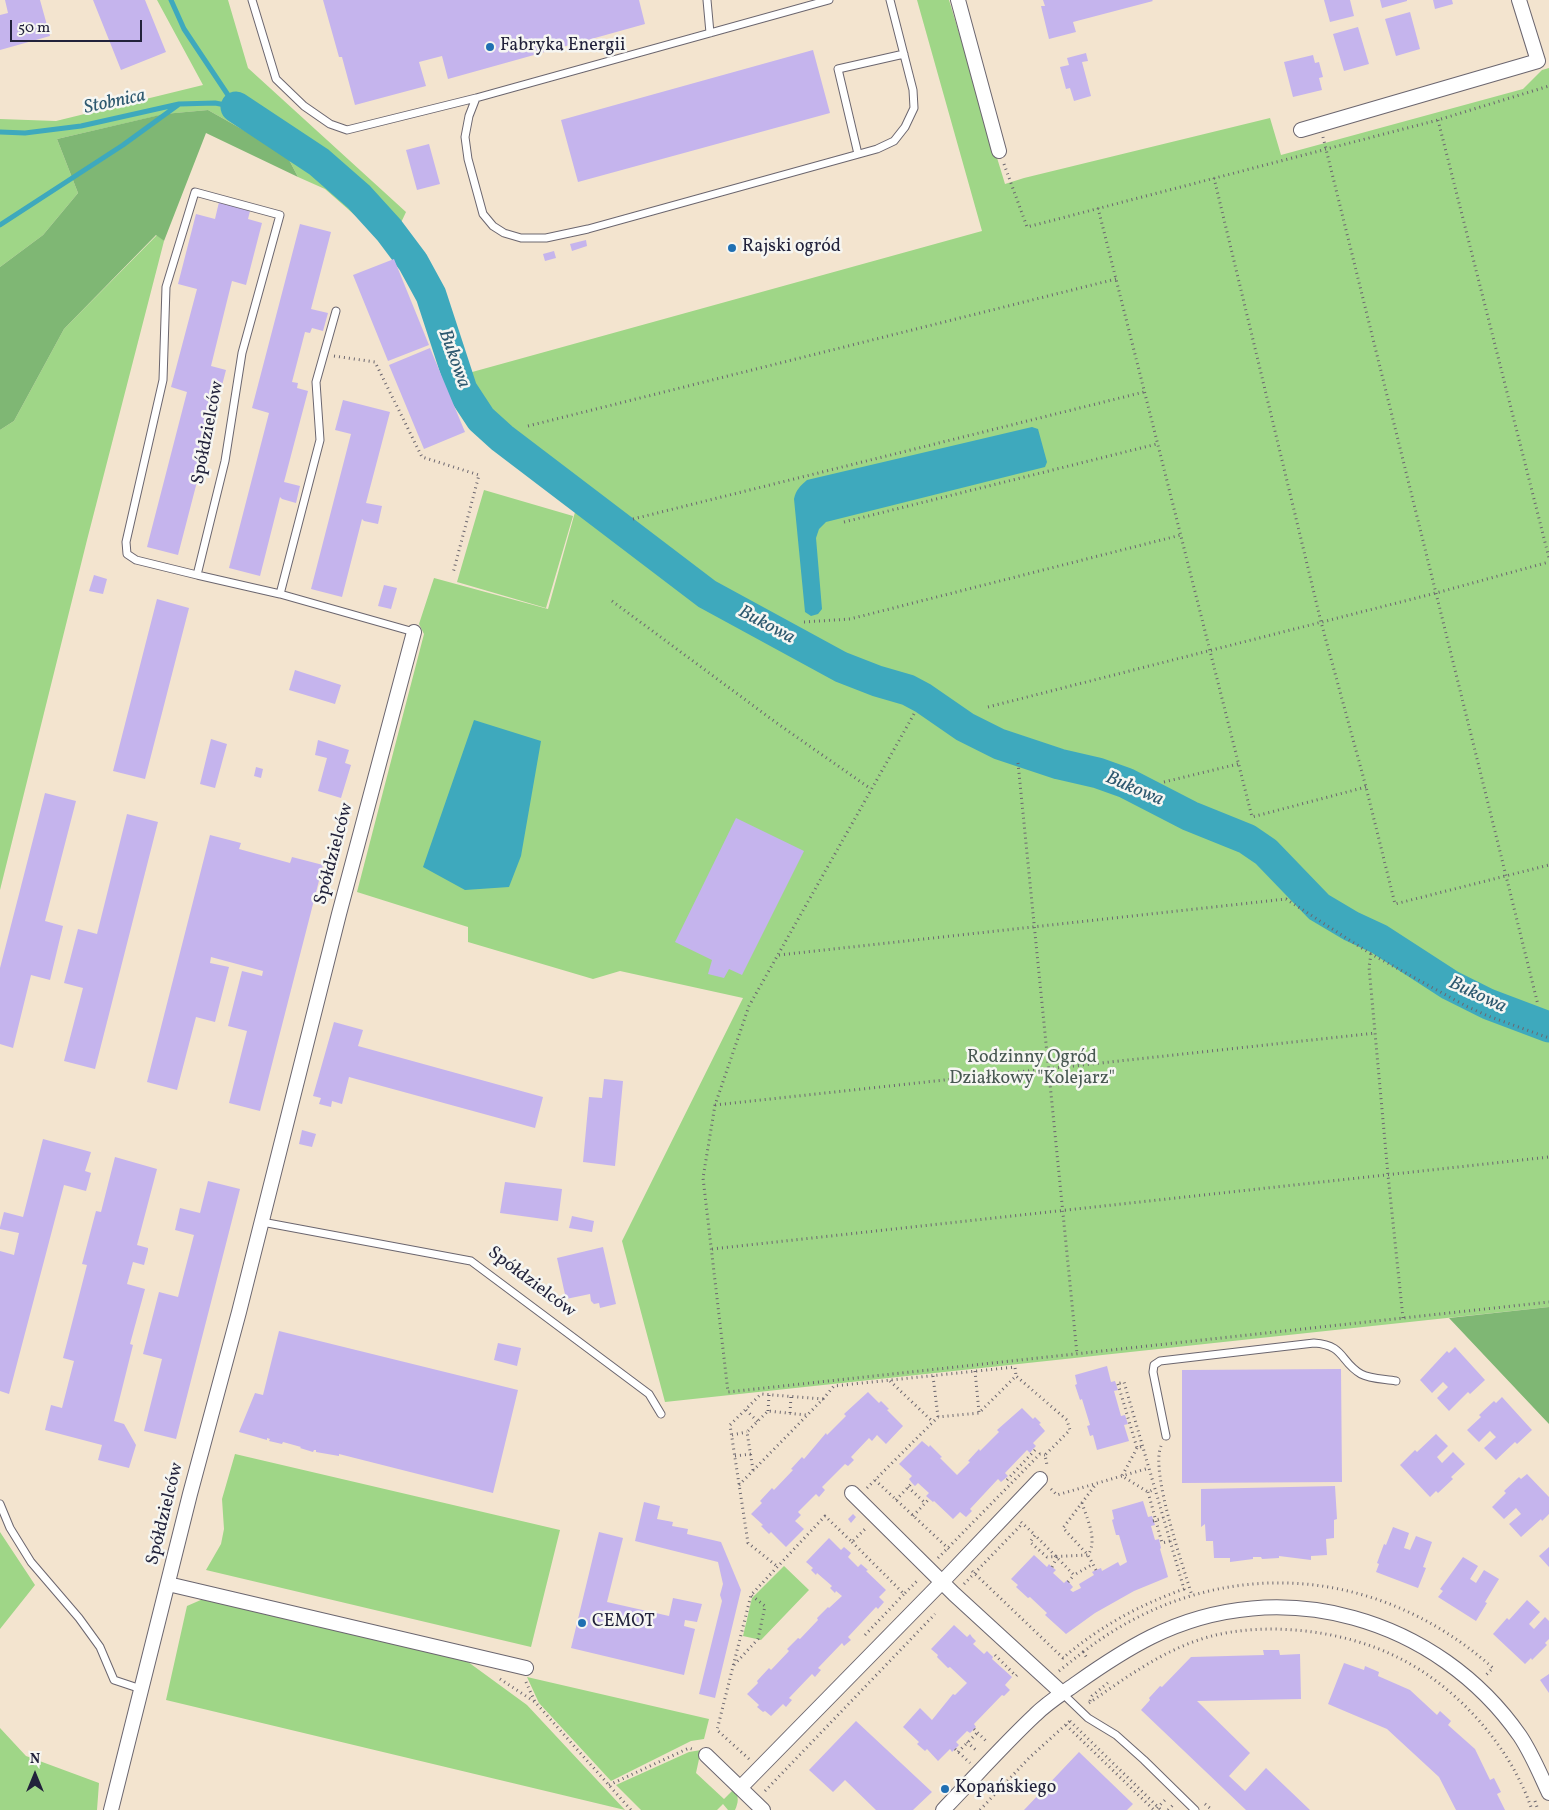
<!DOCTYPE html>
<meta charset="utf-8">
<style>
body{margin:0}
#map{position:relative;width:1549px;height:1810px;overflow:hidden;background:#f3e4cf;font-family:Vollkorn,serif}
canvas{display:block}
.north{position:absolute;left:10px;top:1750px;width:50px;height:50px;-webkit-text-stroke:4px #f6f6f2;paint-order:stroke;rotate:0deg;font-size:14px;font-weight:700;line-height:20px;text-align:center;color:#22223b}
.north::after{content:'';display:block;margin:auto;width:18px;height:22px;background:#22223b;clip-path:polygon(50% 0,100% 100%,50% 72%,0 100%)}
.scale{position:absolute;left:10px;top:20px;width:132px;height:22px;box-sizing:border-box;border:2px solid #22223b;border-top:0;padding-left:6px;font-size:15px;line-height:18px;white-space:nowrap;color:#22223b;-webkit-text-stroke:4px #f6f6f2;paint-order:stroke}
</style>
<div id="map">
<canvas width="1549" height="1810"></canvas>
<div class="north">N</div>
<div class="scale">50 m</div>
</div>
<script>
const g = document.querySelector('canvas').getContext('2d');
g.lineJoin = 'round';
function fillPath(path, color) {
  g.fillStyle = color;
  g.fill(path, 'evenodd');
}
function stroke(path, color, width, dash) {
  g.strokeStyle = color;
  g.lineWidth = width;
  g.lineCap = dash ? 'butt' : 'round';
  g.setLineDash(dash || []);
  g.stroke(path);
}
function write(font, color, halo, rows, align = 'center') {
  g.font = font + ' Vollkorn,serif';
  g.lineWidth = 5;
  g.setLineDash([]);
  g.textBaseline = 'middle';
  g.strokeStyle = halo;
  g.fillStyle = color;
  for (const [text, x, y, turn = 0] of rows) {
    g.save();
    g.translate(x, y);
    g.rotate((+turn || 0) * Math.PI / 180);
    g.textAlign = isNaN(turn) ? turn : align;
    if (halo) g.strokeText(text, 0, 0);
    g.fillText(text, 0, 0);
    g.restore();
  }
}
fillPath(new Path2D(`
 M157,0H228L248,68L406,212L390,246L325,189L298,177L286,154L208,110L165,114L57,139L78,193L43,235L0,267V119L56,121L203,85Z
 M917,0H949L1005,184L1024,178L1270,118L1281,155L1523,89L1542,70L1549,68V1015L1482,990L1373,926L1324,893L1275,844L1110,765L1018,739L991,729L912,683L863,667L836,655L730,597L698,576L492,421L480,405L465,374L982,231Z
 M157,235L164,241L87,540L0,890V430L14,421L64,329Z
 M484,490L573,516L546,608L457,582Z
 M577,505L653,561L686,588L717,608L823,664L914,701L980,742L1001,752L1108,785L1231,842L1256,856L1306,903L1345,931L1471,1004L1549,1033V1307L665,1402L622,1241L743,998L620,971L593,979L468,942V927L357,892L424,634L419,624L434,578L548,609Z
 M235,1454L560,1530L531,1647L206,1570L221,1544L224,1529L222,1499Z
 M0,1532L35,1585L0,1629Z
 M784,1566L809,1590L761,1640L743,1636L752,1598Z
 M203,1599L464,1659L527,1705L625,1810L166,1700L187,1606Z
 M527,1677L709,1719L704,1739L691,1741L611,1781L539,1703Z
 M0,1728L26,1756L99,1783L97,1810H0Z
 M701,1750L696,1773L724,1799L733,1790C740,1796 738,1803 735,1810H728L723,1804L717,1810H641L616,1785L689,1752Z`), '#9fd687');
fillPath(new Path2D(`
 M208,110L286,154L298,177L206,133L164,241L156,235L64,329L14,421L0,430V267L43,235L78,193L57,139L164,114Z
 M1549,1307V1424L1449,1318Z`), '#7fb774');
fillPath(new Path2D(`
 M1032,427L1038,429L1047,462L1045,467L826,522L819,529L816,538L822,609L818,614L811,616L805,612L794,499C796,490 800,486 807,480Z
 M474,720L541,741L521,856L509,887L465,890L423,867Z`), '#3ea9bd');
stroke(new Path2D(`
 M171,0L184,29L236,107
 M0,132L25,133L81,126L179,104L215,103L236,107
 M0,225L123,145L178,105`), '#3ea9bd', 5);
stroke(new Path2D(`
 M236,107L319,162L359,197L389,230L413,262L431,295L462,390L481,419L502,438L707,594L841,667L877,681L908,690L923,698L965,727L999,744L1059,764L1098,773L1126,783L1190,816L1247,839L1266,852L1319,907L1351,926L1379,939L1450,985L1488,1004L1549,1027`), '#3ea9bd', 31);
fillPath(new Path2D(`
 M5,0H40L50,36L0,50V15L8,13Z
 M93,0H145L166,52L121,70Z
 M323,0H639L645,24L448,79L442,56L419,62L426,86L355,105L342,57H339Z
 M1043,0H1152L1153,1L1073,22L1076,32L1049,39L1041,6H1045Z
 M1324,0H1350L1354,16L1330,22Z
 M1380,0H1407V1L1382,8Z
 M1433,0H1452L1453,4L1435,9Z
 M1410,12L1420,49L1396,56L1385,19Z
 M1358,27L1369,64L1344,71L1333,34Z
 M813,50L830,113L578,182L561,120Z
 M1086,53L1088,61L1082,62L1091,96L1074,101L1070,88L1066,89L1060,67L1069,65L1067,58Z
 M1313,55L1315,63L1319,62L1323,77L1319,78L1322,90L1293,97L1284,62Z
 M429,144L440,184L417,190L406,150Z
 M219,202L250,211L248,219L262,223L246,285L232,281L226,305L211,366L226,370L178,555L147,547L187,392L171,387L197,289L178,284L196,214L215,219Z
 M300,224L331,232L311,309L328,313L323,331L312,328L310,333L305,332L292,382L298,383L297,388L308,391L284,482L300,486L296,503L282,499L280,497L260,576L229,568L269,413L252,408Z
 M586,240L587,246L572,251L570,244Z
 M554,251L556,258L545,261L543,254Z
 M394,259L429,345L388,361L353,275Z
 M430,348L465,432L424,449L389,365Z
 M343,400L390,412L366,503L382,506L378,524L364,521L362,519L342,597L311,589L351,434L335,430Z
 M94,575L107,579L103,594L89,591Z
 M384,585L397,588L391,609L378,606Z
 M157,599L189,608L145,779L113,771Z
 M295,670L341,685L335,704L289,690Z
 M211,739L227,744L215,788L200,784Z
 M318,740L349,750L345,763L351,765L341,798L318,791L327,758L315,755Z
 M256,767L263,769L261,778L254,776Z
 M45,793L76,801L45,921L63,926L50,980L31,975L13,1048L0,1044V968Z
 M127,814L158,822L95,1069L64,1061L83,988L64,983L78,929L97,934Z
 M736,818L804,851L742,975L729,969L724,978L708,974L712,960L675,942Z
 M210,835L241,843L239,849L290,863L292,857L323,865L260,1111L229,1103L247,1031L228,1026L242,971L262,976L263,971L211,957L210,963L229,967L215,1022L196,1017L177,1090L147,1082Z
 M334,1022L363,1030L358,1046L543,1097L535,1128L349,1077L342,1104L332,1101L331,1107L319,1104L321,1098L313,1096Z
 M604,1079L623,1081L615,1166L583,1162L589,1097L602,1098Z
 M302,1130L316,1134L312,1147L299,1144Z
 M43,1139L91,1152L85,1171L91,1173L86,1191L64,1185L9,1394L0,1391V1251L14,1255L19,1233L0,1229V1227L4,1212L23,1217Z
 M115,1157L157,1169L137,1245L148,1248V1250L144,1265L133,1262L127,1284L145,1289L130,1344L133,1345L114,1421L124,1424L136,1445L129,1468L98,1460L102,1445L45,1430L51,1405L62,1408L74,1361L63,1358L87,1265L82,1264L96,1211L101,1212Z
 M208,1181L240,1189L176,1439L144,1431L162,1359L143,1354L159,1292L178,1297L194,1235L175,1230L180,1208L200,1213Z
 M505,1182L562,1189L558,1221L500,1213Z
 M572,1216L594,1221L592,1232L569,1228Z
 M603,1247L616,1304L600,1308L599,1303L594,1304L591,1301L590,1294L566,1299L557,1258Z
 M279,1331L518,1390L493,1493L339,1454V1456L316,1452V1450H314L313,1452L300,1448L301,1447L283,1442L282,1444L269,1441L270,1439L267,1438V1440L239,1432L255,1393L263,1395Z
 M498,1343L521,1348L517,1366L494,1360Z
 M1455,1347L1485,1380L1470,1394L1468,1392L1449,1411L1437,1398L1448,1387L1443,1382L1432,1393L1420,1380L1447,1351L1449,1353Z
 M1107,1366L1111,1382L1115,1381L1118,1390L1114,1391L1121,1416L1125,1415L1128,1424L1124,1425L1129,1441L1097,1450L1093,1435L1090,1436L1087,1426L1090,1425L1082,1399L1080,1400L1075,1385L1077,1384L1075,1375Z
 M1341,1369L1342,1482L1182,1483V1370Z
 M868,1392L879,1403L881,1401L889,1409L887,1410L903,1426L886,1444L877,1435L872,1441L869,1438L851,1457L854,1460L848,1466L845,1464L822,1487L825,1490L819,1497L816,1494L798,1512L801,1515L795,1521L804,1529L786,1547L771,1532L769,1534L761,1526L763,1525L751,1514L762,1503L760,1501L772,1488L774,1490L793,1470L791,1469L802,1457L804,1459L826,1433L827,1435L846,1416L844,1414Z
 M1502,1397L1532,1430L1517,1444L1515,1442L1496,1460L1484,1448L1496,1437L1490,1431L1479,1442L1467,1430L1481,1417L1479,1415L1494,1401L1496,1403Z
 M1022,1408L1033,1419L1035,1417L1041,1423L1039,1424L1045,1431L1033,1443L1036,1446L1033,1449L1030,1453L1027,1450L1005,1473L1008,1476L1001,1482L998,1479L970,1509L972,1511L966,1517L960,1512L953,1519L934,1501L933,1502L926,1496L929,1493L918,1483L915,1486L912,1483L909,1479L912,1476L899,1464L922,1441L929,1447L930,1445L942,1457L940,1458L957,1475L970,1462L968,1461L979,1449L980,1451L999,1432L997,1430Z
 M1436,1434L1448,1446L1437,1457L1442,1463L1453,1452L1465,1464L1451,1477L1453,1479L1438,1493L1436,1491L1430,1497L1400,1465L1415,1450L1417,1452Z
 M1527,1474L1549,1497V1514L1542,1521L1541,1519L1521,1537L1509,1524L1521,1514L1516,1508L1504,1519L1492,1507L1506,1493L1504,1491L1519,1477L1521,1479Z
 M1335,1486L1337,1519L1334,1520V1538L1326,1539L1327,1555L1311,1556V1560L1279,1556V1558L1262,1559L1261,1557H1253V1559L1230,1562V1558H1214L1213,1541H1206L1205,1524L1201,1527V1489Z
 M1143,1501L1148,1517L1152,1516L1155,1525L1151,1526L1155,1540L1159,1539L1161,1548L1160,1549L1168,1577L1134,1591L1095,1613L1066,1634L1045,1615L1047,1613L1030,1597L1028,1598L1016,1587L1018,1585L1011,1579L1034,1555L1047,1567L1049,1564L1052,1567L1056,1570L1053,1573L1064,1583L1067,1580L1073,1587L1070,1590L1073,1592L1081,1588L1079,1584L1094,1575L1092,1572L1096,1570L1101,1568L1102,1571L1118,1562L1120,1566L1127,1562L1119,1535H1116L1112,1520L1114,1519L1112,1510Z
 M644,1502L660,1506L657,1519L673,1522L672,1526L688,1529L687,1534L721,1542L741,1590L715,1698L699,1694L722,1601L720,1595L723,1584L718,1562L635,1541Z
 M853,1514L856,1517L851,1523L848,1519Z
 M1393,1527L1409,1533L1404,1548L1410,1550L1416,1536L1432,1542L1423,1567L1426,1568L1418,1588L1376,1572L1379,1564L1377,1563L1384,1544L1386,1545Z
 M599,1532L623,1538L607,1602L669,1616L673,1598L702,1604L697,1622L685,1620L684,1626L695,1629L684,1675L571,1648Z
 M829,1538L841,1550L844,1547L851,1553L848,1557L858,1567L861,1564L868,1570L866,1571L886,1590L879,1597L884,1602L878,1609L876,1607L848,1637L851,1640L844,1646L842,1643L818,1668L821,1670L815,1677L812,1674L789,1698L792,1700L786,1707L783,1704L771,1716L765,1711L763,1712L757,1707L759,1705L747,1694L758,1683L757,1681L769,1668L771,1670L789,1651L787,1649L798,1638L800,1639L818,1620L817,1618L828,1607L829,1608L842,1596L836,1591L835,1593L830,1588L832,1586L817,1573L816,1575L811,1570L813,1568L806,1562Z
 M1549,1547V1567L1539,1556Z
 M1463,1557L1478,1566L1470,1579L1476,1583L1484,1570L1499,1579L1485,1602L1487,1603L1476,1621L1438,1597L1443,1591L1440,1589Z
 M1527,1600L1540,1612L1529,1624L1534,1629L1545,1617L1549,1621V1639L1545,1643L1547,1645L1532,1660L1531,1658L1525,1664L1493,1634L1507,1618L1509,1620Z
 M954,1625L967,1637L970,1634L972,1637L976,1641L973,1644L984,1654L987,1651L993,1657L992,1659L1012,1677L1005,1685L1010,1690L1004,1696L1002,1695L974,1724L976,1727L970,1733L967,1731L956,1742L959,1745L952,1752L950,1749L938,1761L927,1749L925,1751L917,1744L919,1742L903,1727L920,1708L932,1720L953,1694L955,1695L967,1683L950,1667L948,1668L937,1657L938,1655L931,1649Z
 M1263,1650H1279L1280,1655L1300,1654L1301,1699L1197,1701L1250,1753L1229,1776L1245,1791L1266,1768L1310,1810H1246L1141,1710L1150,1700L1149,1698L1160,1686L1162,1687L1191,1657L1264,1655Z
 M1344,1663L1364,1670L1365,1666L1379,1672L1378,1676L1410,1690L1437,1715L1440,1711L1451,1721L1448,1725L1475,1749L1490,1780L1494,1778L1501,1792L1497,1794L1505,1810H1456L1439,1777L1387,1729L1328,1704Z
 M1549,1674V1693L1540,1680Z
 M856,1721L932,1792L913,1810H876L845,1780L833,1792L809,1770Z
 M1079,1752L1133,1804L1127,1810H1024Z`), '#c5b4ed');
const service = new Path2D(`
 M252,0L276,79L304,106L330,124L347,130L476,98
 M707,0L710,33
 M829,0L476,98L469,116L465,137L468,159L483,214L493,226L504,233L521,238H546L588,229L877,149L894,141L905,127L914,108L913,90L890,0
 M858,154L838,69L904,54
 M197,575L136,560L127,554L126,542L163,380L166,287L195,192L280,215L242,353L225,461L197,575L280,594L414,632
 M280,594L320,440L316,382L336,311
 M262,1222L471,1261L649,1394L661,1414
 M1166,1436L1153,1372L1154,1365L1160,1361L1314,1343C1345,1345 1340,1362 1361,1374C1370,1379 1385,1379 1396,1381
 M0,1504L10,1528L31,1562L79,1618L100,1647L114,1680L141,1689
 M1062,1693L1088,1718L1116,1735L1144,1760L1195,1810`);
const minor = new Path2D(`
 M958,0L999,151
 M1301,130L1538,61L1519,0
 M852,1493L954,1594L1062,1693
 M168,1584L526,1668
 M706,1755L763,1810
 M740,1788L942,1582L1040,1479
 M111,1810L190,1494L239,1312L339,914L414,632
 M943,1810C974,1778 1003,1745 1035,1715C1048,1702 1063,1693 1077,1683C1101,1666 1125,1650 1151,1637C1281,1572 1438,1618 1520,1736C1532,1754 1540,1774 1549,1793`);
stroke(service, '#6b666f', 9);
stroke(minor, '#6b666f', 16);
stroke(new Path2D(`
 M1438,120L1549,558
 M1323,137L1538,1005
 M1004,164L1027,227L1438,120L1549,86
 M1214,178L1321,622L1366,787L1395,904L1549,865
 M1098,208L1252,817L1366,787
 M334,356L375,362L422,457L479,475L453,573
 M528,426L1116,279
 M633,519L1144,392
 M844,522L1157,444
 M612,601L778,724L871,789
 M804,622L850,619L1181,535
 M988,707L1436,593L1549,562
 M914,714L749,1006L715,1105L703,1178L728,1392L1549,1302
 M1018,763L1077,1354
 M1164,782L1238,764
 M779,955L1286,899L1371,954
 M715,1105L1376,1033
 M712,1249L1549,1157
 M1403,1318L1388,1175L1369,967L1371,954L1466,1006L1488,1016L1549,1038
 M975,1371L979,1412
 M933,1376L938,1417
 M890,1381L933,1422
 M1118,1384L1137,1448L1143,1446
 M823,1399L834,1386L1015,1367L1016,1376
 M746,1410L758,1422
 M768,1411L769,1395
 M790,1413L791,1396
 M732,1435L747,1432
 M1161,1446C1150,1472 1183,1565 1192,1596
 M1137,1448L1122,1476L1148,1492L1155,1489
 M735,1456L751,1454
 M753,1470L747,1432L768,1411L806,1415
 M875,1480L951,1551
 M1007,1480L1035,1450
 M739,1485L823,1399L761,1394L730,1425L748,1543L778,1567
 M908,1487L925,1503
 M867,1488L938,1417L979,1413L1016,1376L1067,1420L1070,1430L1045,1455L1047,1465
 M1051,1489L1057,1495L1149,1468
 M1148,1492L1162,1543L1170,1541
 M896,1500L912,1483
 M1082,1503C1087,1519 1098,1540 1088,1555L1047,1557L1030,1542L1035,1535L1074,1575L1093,1564
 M913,1516L929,1499
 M1153,1521L1163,1518
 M1021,1522L1035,1535
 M852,1542L904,1594L919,1579
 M938,1558L1040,1454L1045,1455
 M1052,1567L1057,1557
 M1096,1570L1088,1555L1063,1528L1096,1484
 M972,1571L1063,1658C1099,1627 1139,1605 1184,1589L1124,1382L1116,1384
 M1068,1582L1074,1575
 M964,1584L1023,1523
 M865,1635L904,1594
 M1083,1652C1210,1554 1373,1561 1493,1668L1486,1675
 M995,1655L1016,1676L1019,1673
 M734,1665L758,1639L765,1606L751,1595
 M1059,1671L1083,1652L1087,1658
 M500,1679L535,1702L631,1810
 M526,1682L535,1702
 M1090,1701L1092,1696L1110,1681
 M1089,1703C1127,1677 1163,1650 1208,1637C1266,1621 1343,1630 1397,1657C1457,1686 1511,1747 1532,1810
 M1070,1721L1161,1810
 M1066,1725L1154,1810
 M974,1729L986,1741
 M967,1742L978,1752
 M955,1749L970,1763
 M958,1752L977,1733
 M749,1759L717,1730L751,1595L825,1516L852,1542L866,1528
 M609,1785L689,1748L692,1749
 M765,1791L935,1614
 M1535,1801L1538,1810
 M1205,1804L1212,1810
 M1157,1808L1167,1798
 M980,1810L1029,1758L1072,1719
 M1168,1810L1174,1804`), '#6b666f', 3, [1, 4]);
stroke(service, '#fff', 7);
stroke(minor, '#fff', 14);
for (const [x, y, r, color] of [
 [490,47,5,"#1f6fb2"],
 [732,248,5,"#1f6fb2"],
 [582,1623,5,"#1f6fb2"],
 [945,1789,5,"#1f6fb2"]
]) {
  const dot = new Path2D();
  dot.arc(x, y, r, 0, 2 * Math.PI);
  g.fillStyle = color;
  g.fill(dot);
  stroke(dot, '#f6f6f2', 2);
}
write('18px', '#22223b', '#f6f6f2', [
 ["Fabryka Energii",500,47],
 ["Rajski ogród",742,248],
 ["CEMOT",592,1623],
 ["Kopańskiego",955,1789]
], 'left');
write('18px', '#22223b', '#f6f6f2', [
 ["Spółdzielców",209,433,-79],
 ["Spółdzielców",335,854,-75],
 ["Spółdzielców",531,1283,37],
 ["Spółdzielców",166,1514,-76]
]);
write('18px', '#485852', '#f6f6f2', [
 ["Rodzinny Ogród",1032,1059],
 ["Działkowy \"Kolejarz\"",1032,1080]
]);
write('italic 19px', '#2d586f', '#f6f6f2', [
 ["Stobnica",115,103,-12],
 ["Bukowa",453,359,70],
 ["Bukowa",766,626,28],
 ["Bukowa",1134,790,23],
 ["Bukowa",1477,996,25]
]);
</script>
